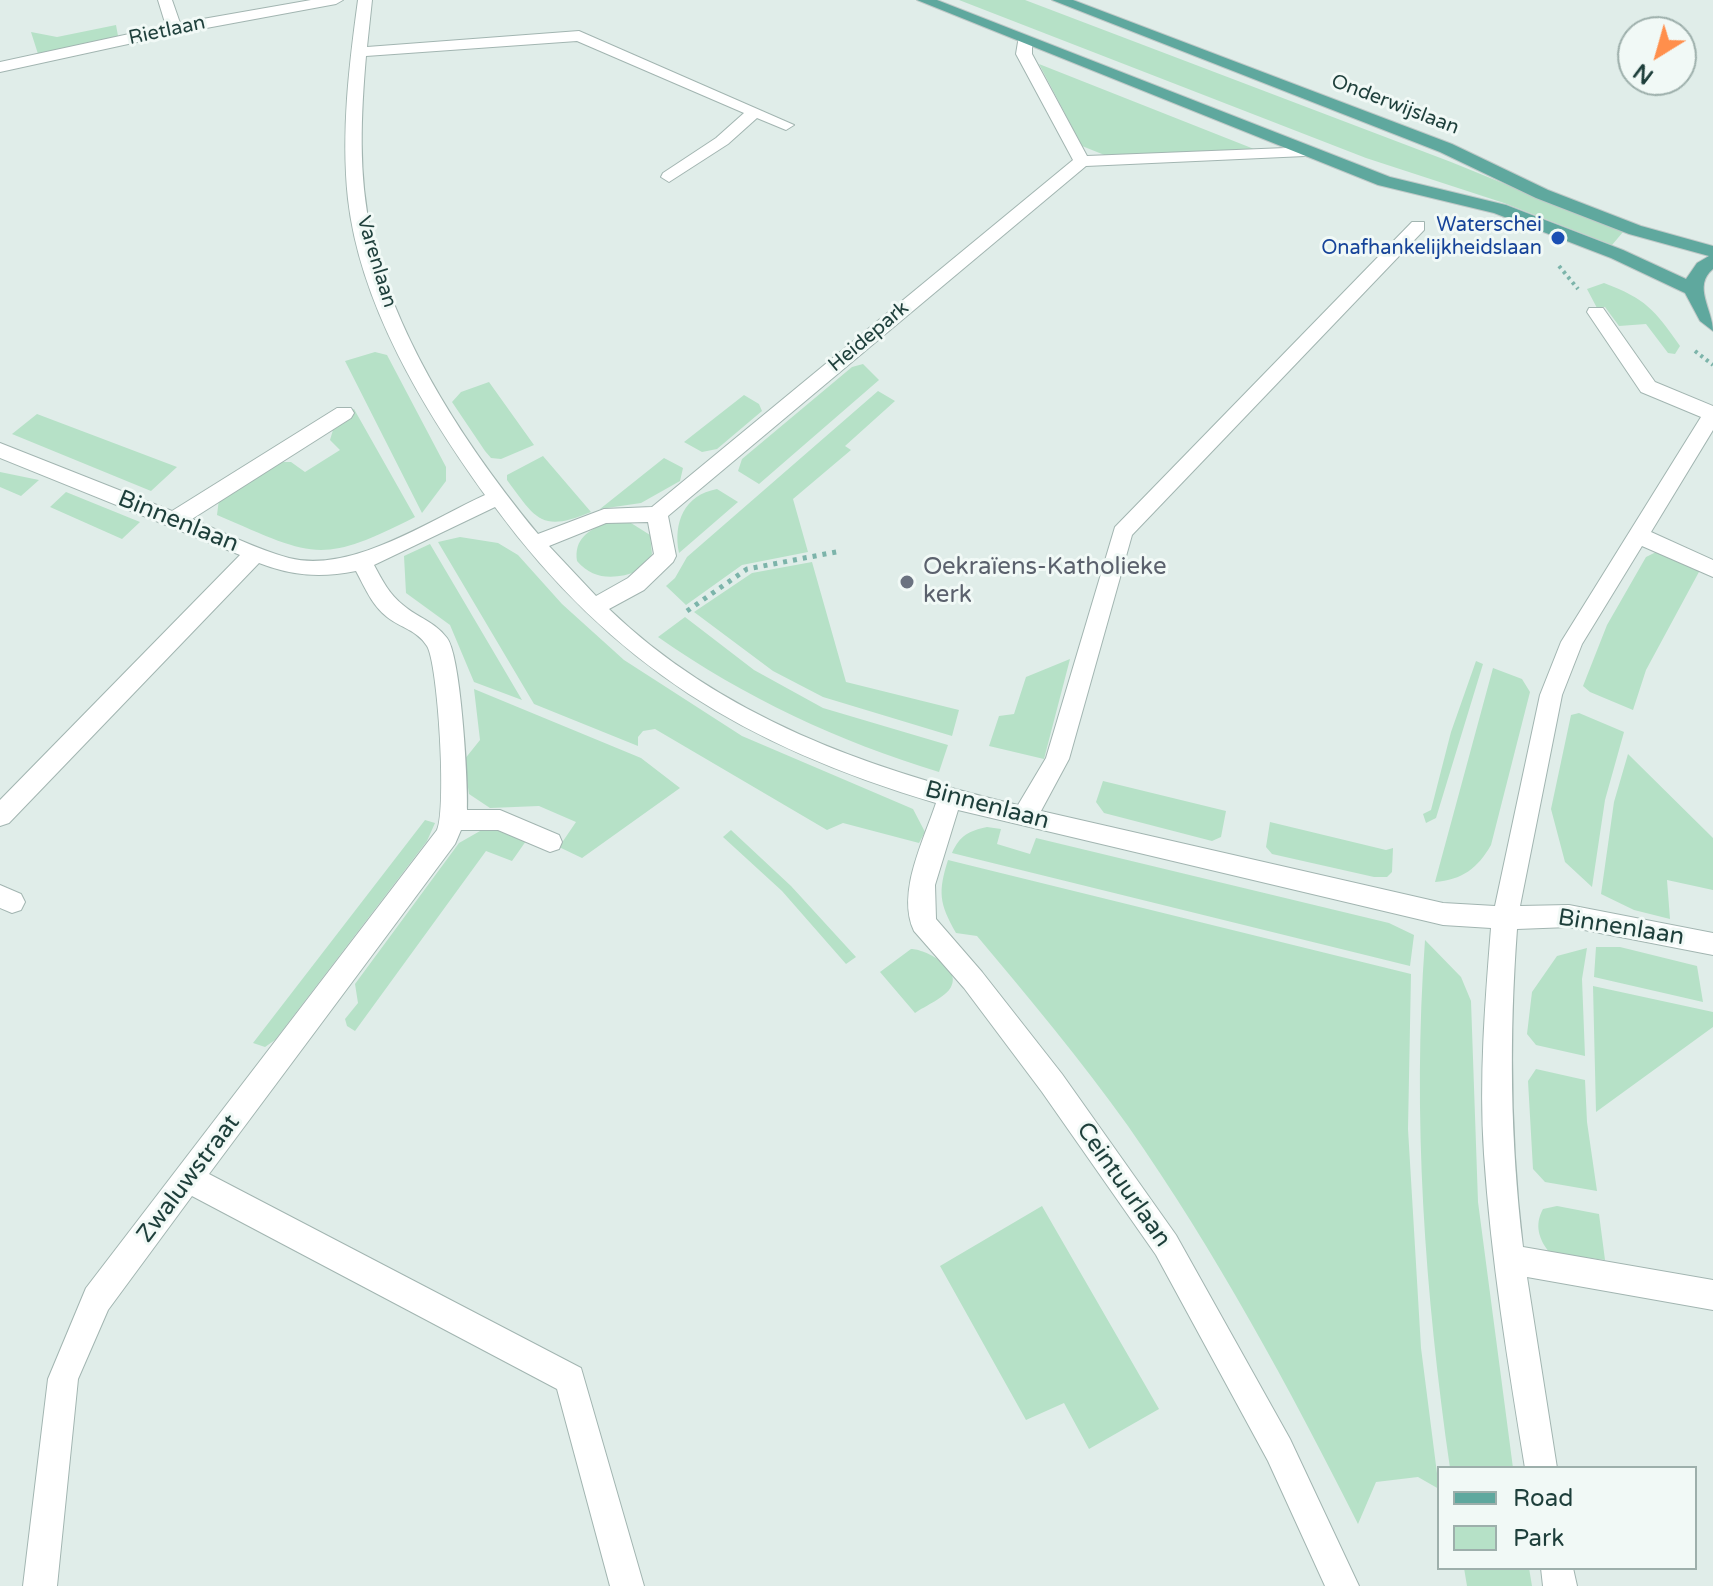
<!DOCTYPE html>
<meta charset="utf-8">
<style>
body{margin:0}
#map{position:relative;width:1713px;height:1586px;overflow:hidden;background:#e0ede9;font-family:"Varela Round",sans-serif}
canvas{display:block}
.legend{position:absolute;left:1437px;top:1466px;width:260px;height:104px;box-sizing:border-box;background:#f1f9f6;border:2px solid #9dafab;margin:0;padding:10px 14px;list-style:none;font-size:24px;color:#1e3f3b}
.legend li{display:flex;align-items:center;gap:16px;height:40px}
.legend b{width:40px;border:2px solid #9dafab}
.north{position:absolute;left:1617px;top:16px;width:80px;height:80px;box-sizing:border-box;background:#f1f9f6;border:2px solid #9dafab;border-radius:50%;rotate:217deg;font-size:22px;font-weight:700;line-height:32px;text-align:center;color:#1e3f3b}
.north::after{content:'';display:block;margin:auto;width:28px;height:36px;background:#ff8f4c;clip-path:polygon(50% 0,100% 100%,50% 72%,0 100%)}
</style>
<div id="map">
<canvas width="1713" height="1586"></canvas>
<ul class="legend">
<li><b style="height:10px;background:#5fa89e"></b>Road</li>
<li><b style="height:22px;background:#b6e1c7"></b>Park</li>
</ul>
<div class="north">N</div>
</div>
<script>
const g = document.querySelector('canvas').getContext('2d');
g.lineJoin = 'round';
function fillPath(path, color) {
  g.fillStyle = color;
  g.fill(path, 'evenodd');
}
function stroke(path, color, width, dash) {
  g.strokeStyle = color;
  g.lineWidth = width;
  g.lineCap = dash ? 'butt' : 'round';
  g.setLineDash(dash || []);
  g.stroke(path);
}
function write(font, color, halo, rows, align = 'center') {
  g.font = font + ' "Varela Round",sans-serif';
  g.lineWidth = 6;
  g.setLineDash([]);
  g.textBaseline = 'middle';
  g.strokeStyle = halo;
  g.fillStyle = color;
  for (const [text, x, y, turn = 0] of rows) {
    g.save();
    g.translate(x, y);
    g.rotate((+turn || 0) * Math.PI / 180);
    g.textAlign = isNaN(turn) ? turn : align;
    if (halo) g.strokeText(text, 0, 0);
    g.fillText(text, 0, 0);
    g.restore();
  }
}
fillPath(new Path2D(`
 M959,0H1025L1451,162L1623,232L1612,245L1504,203L1366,158Z
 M116,25L118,36L38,54L31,32L57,37Z
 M1039,64L1254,149L1107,156L1082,146Z
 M1604,283C1646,299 1654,309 1680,346L1675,354L1668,353L1646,324L1619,326L1605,307L1597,308L1587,289Z
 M375,352L387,355L446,467V481L422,513L345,361Z
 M863,364L879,380L759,484L738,471L742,459L852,367Z
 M489,382L534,445L501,459L491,458L485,451L452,402L461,392Z
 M878,391L895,401L845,446L851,450L793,499L808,552L742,565L686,605L666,586L675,578L687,557Z
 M744,395L759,404L762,411L717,449L702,452L684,442Z
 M354,409L415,517C319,566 313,556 217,515L219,499L281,462H291L305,472L340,450L330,440L333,430L349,419L346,414Z
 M37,414L177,467L151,491L12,434Z
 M543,456L591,512C541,533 536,519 507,480V475Z
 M664,458L683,468L680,481L641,503L600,509Z
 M0,472L39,480L21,496L0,487Z
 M717,489L738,502L679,553C673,523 684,495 717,489Z
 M66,492L140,522L122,539L50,507Z
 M607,523H631L650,535L652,554L639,571C616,579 594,581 577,561C574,539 588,530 607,523Z
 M460,537L498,543L518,555L562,604L624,660L742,736L913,809L925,832L919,843L843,823L827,830L655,729L643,731L638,737V746L534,704L438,542Z
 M430,544L522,700L474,682L450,625L406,593L404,556Z
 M1656,552L1700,570L1646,670L1633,710L1590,692L1583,686L1607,625L1646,557Z
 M812,562L846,682L959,710L952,736L823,697L773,671L694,612L752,573Z
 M685,617L754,670L823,708L948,745L939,772C838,741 745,698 658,637Z
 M1070,659L1044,759L989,746L999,716L1014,714L1026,677Z
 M1476,661L1483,664L1436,818L1426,823L1423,814L1431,810L1451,732Z
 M1493,668L1522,679L1530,692L1491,845C1478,868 1462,880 1435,882Z
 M474,689L641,758L680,788L582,858L559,847L576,822L539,806L490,808L469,794L464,760L480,740Z
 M1579,713L1624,732L1605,800L1592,887L1565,862L1551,809L1571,715Z
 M1628,754L1713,838V890L1667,880L1670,919L1634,910L1601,894L1614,802Z
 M1103,781L1226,811L1221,837L1212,841L1104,813L1096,802Z
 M425,820L435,823L427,841L275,1040L265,1047L253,1043Z
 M1270,822L1386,850L1393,848L1392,872L1387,877H1374L1272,854L1266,847Z
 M987,827L1001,829L997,844L1030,854L1036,838L1389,923L1414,935L1410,966L952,853C960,835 969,831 987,827Z
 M497,830L526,841L512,861L486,851L355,1031L347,1026L345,1019L358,1003L355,984L459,843L480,831Z
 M731,830L791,886L856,957L846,964L782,891L723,837Z
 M948,860L1411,974L1408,1129L1421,1348L1439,1489L1418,1477L1376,1482L1358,1524C1289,1387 1216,1252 1128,1126C1081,1060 1029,998 977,936L956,933C939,903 938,892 948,860Z
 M1425,940L1461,977L1471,1001L1478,1202L1513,1468H1450C1425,1293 1412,1117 1425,940Z
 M1596,947H1620L1697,966L1703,1002L1594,977Z
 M1587,948L1582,979L1585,1056L1536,1045L1527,1034L1532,992L1557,956Z
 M911,949C925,949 962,968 951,987C946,997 925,1006 915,1013L880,972Z
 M1593,986L1713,1012V1027L1596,1112Z
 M1536,1069L1585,1080L1587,1122L1597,1191L1545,1182L1533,1169L1528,1081Z
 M1042,1206L1159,1409L1089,1449L1064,1403L1026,1420L940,1266Z
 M1557,1206L1599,1214L1605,1260L1550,1253C1539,1240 1534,1225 1543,1209Z
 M1464,1568H1529L1532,1586H1467Z`), '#b6e1c7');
const minor = new Path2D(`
 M158,0H172L180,23L311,0H343L336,4L174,34L0,72V62L166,26Z
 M358,0H372L367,47L579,31L794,125L786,130L757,118L728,144L669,182L661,177L663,173L716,138L744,113L577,41L366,56C361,114 358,175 371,232C397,342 467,448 538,534L604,509L652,507L1073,160L1016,54L1019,36L1032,39V54L1087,156L1311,147V155L1305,156L1086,166L668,516L676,556L673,562L644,590L609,609C721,717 870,770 1018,805L1046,758L1115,527L1412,222H1424V230L1132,535L1069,759L1041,811L1443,903L1495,906L1540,695L1561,642L1701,417L1641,392L1587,312L1589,308H1603L1655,382L1713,406V430L1651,532L1713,560V577L1642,546L1582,644L1562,695L1520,906L1569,905L1713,933V955L1569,927L1517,929C1509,1038 1510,1138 1523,1247L1713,1280V1310L1527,1277L1557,1468H1525C1508,1364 1491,1259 1484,1154C1479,1078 1485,1003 1491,928L1443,925L958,810L935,885L936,919L982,972L1062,1074L1176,1235L1290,1439L1359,1586H1325L1268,1461L1156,1255L1042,1092L964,988L914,931C896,893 924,840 936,803C747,747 612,666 495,507L374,565C382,580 389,594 403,605C418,618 434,621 447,638C461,656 468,782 467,810H500L559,835L562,842L559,849L550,852L498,830H461L455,844L209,1174L581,1368L644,1586H610L557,1389L192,1196L108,1310L78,1379L57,1586H23L48,1379L86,1288L437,830C447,809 438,663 427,646C417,630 401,628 387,617C372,605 365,588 356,571C321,578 292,576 259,563L9,823L0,826V800L240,555L0,458V443L172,511L337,408H351L354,413L351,418L192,519C223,532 256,549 289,558C351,574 430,520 485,495C424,410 360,305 348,199C341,132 349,66 358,0ZM648,522L654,554L628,578L596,596L549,546L606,523Z
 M0,885L21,894L25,902L21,910L12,913L0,908Z
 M1541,1568H1573L1577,1586H1543Z`);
const major = new Path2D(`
 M917,0H937L1390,177L1506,205L1623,250L1686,279L1697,263L1709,256L1629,234L1536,198L1440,152L1052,0H1073L1452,144L1548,190L1641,226L1713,246V269C1692,286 1713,310 1713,331L1700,321L1685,293L1611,258L1494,213L1378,185Z`);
stroke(minor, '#a2b5b1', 2);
stroke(major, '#c0c9c8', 2);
stroke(new Path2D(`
 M1559,266L1578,289
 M1695,351L1713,365`), '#7cb4aa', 4, [3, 4]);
stroke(new Path2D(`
 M687,611L747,569L841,551`), '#7cb4aa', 5, [4, 6]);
fillPath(minor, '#fff');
fillPath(major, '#5fa89e');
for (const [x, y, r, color] of [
 [1558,238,8,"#1a4fb4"],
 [907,582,8,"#6b7280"]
]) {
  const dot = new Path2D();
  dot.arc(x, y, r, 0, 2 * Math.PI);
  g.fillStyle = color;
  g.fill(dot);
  stroke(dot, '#f1f9f6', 3);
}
write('20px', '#1e3f3b', '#f1f9f6', [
 ["Rietlaan",167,31,-12],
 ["Onderwijslaan",1395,105,21],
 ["Varenlaan",376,262,73],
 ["Heidepark",869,337,-40]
]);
write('20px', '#164399', '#f1f9f6', [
 ["Waterschei",1542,226],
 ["Onafhankelijkheidslaan",1542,249]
], 'right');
write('24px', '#1e3f3b', '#f1f9f6', [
 ["Binnenlaan",178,522,22],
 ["Binnenlaan",987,806,15],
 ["Binnenlaan",1621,928,9],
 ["Zwaluwstraat",189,1179,-53],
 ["Ceintuurlaan",1123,1185,55]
]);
write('24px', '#5b616d', '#f1f9f6', [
 ["Oekraïens-Katholieke",923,568],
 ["kerk",923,596]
], 'left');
</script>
